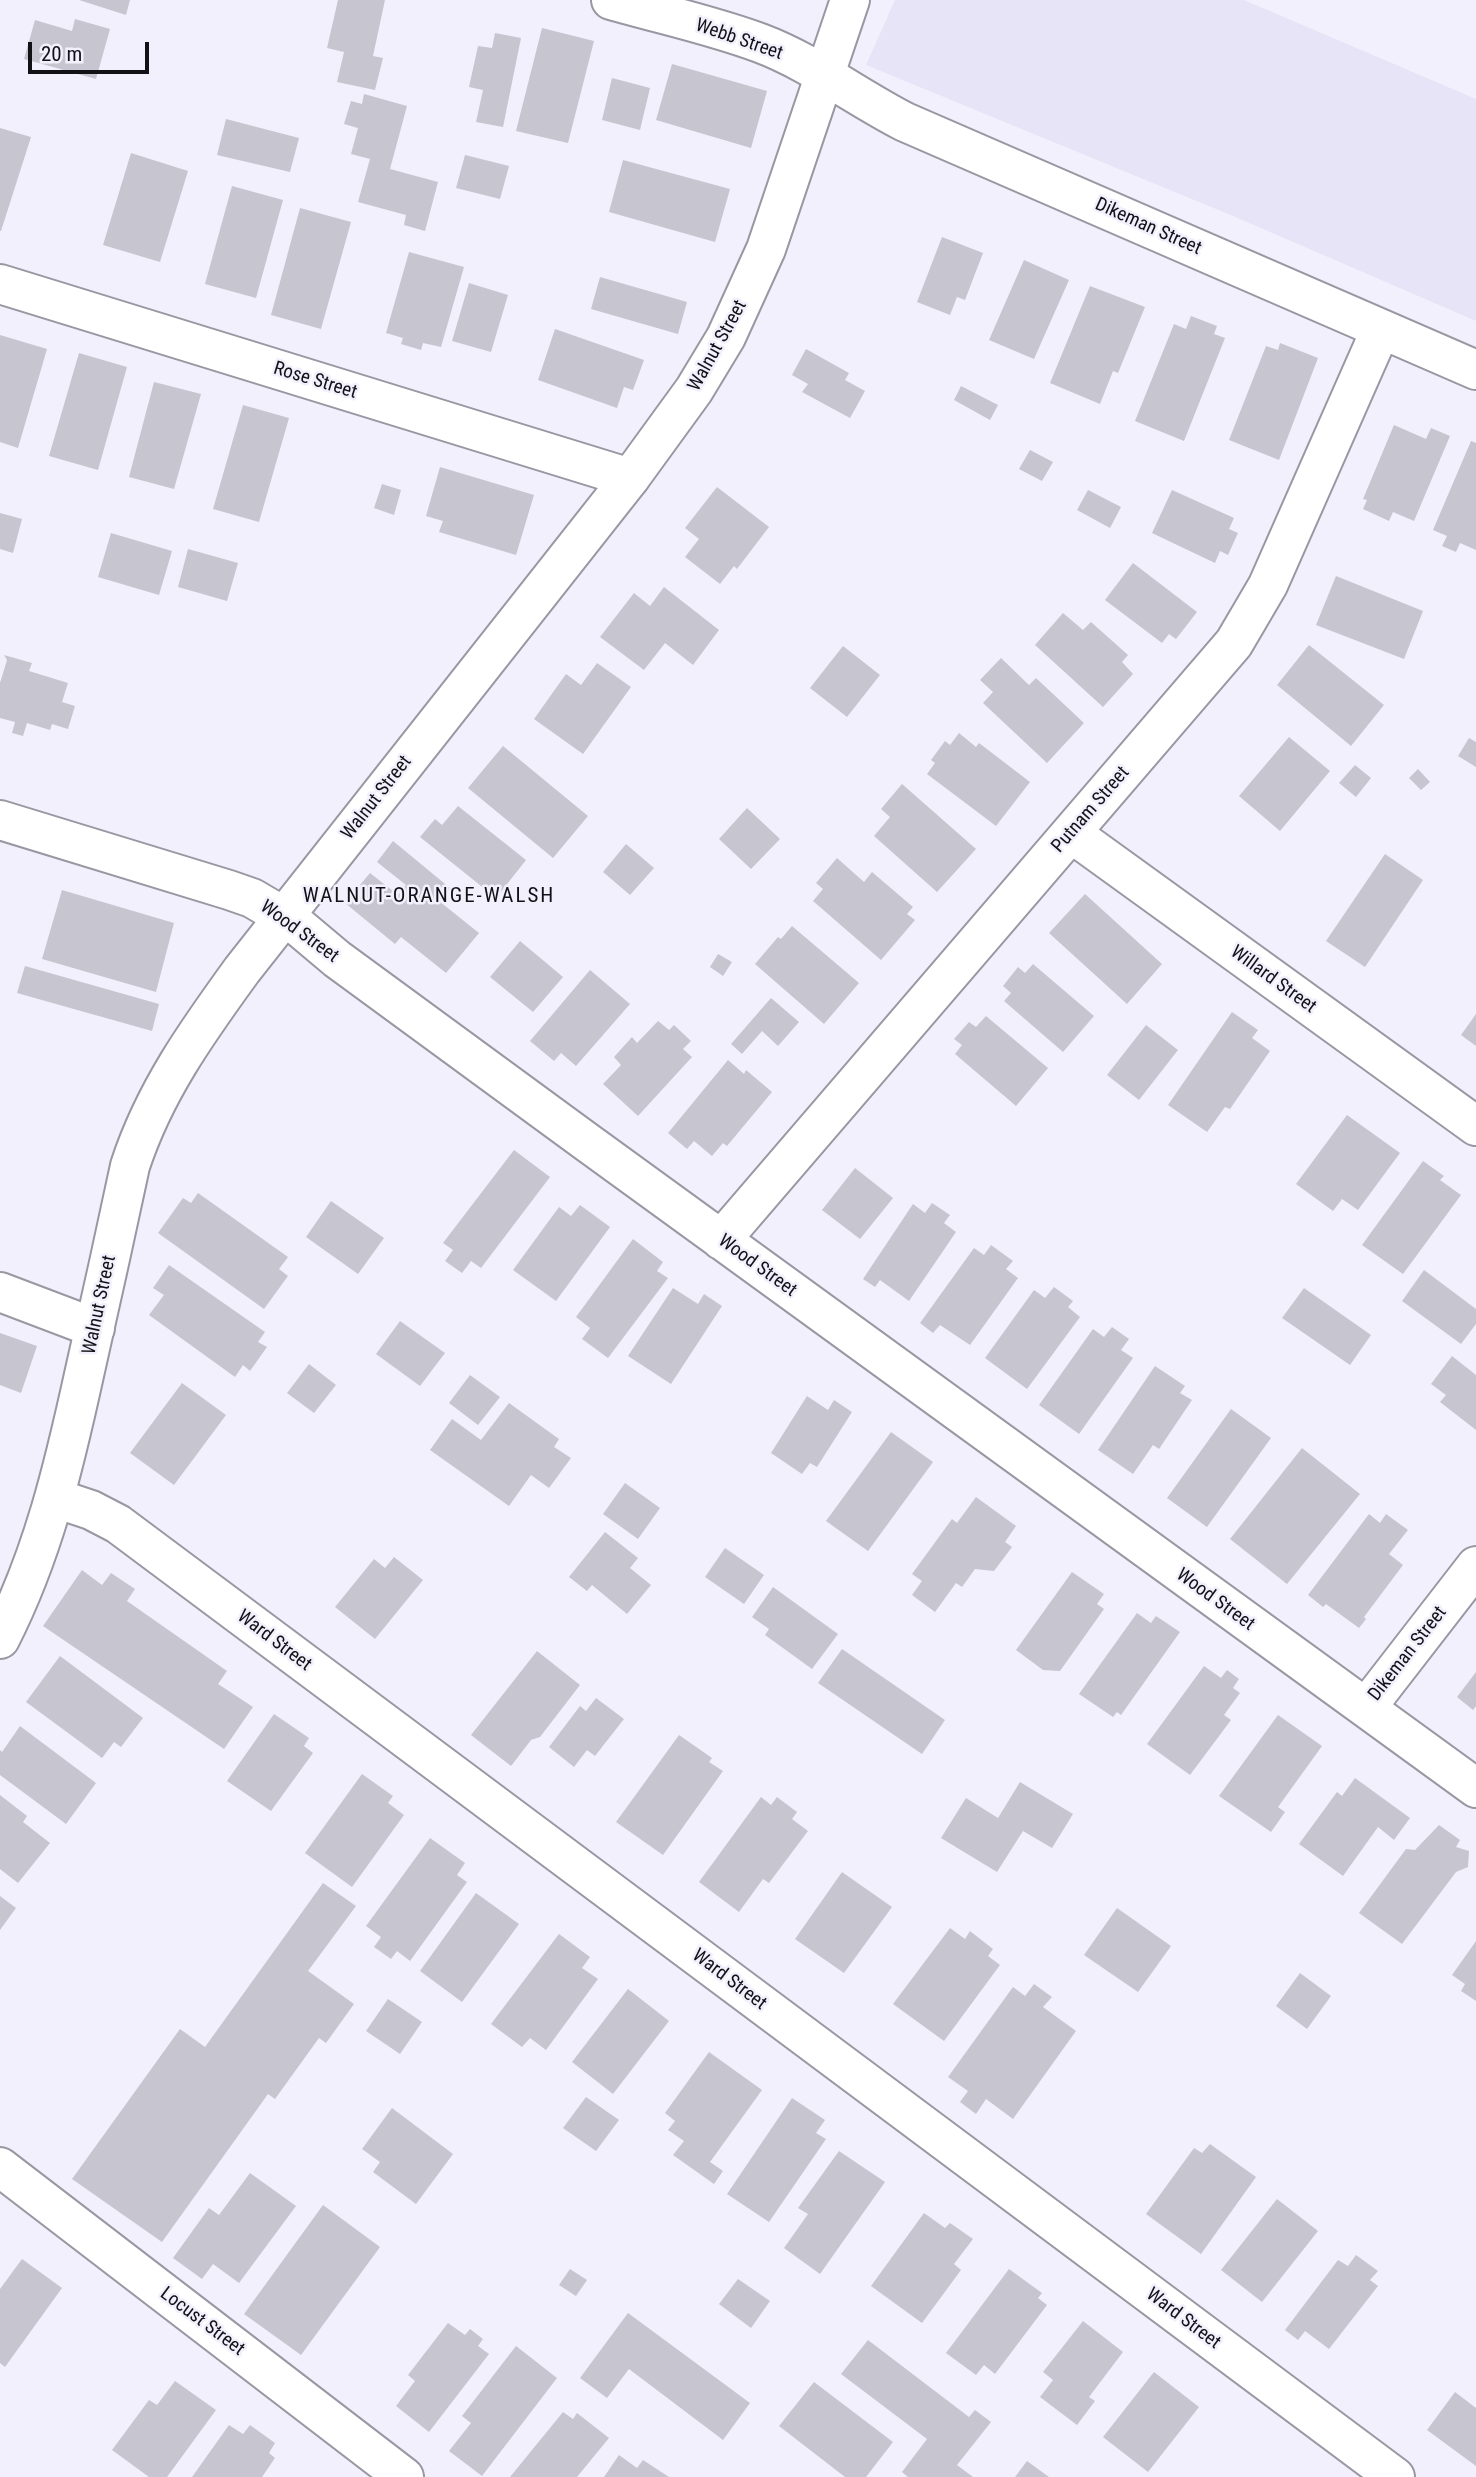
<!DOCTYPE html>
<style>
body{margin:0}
#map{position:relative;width:1476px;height:2477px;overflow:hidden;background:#f2f0fc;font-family:"Roboto Condensed",sans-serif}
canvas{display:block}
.scale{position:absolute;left:28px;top:42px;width:121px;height:32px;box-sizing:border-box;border:4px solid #121216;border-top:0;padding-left:9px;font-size:21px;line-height:24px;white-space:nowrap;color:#121216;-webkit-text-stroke:5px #f2f0fc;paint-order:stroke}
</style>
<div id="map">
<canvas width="1476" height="2477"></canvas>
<div class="scale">20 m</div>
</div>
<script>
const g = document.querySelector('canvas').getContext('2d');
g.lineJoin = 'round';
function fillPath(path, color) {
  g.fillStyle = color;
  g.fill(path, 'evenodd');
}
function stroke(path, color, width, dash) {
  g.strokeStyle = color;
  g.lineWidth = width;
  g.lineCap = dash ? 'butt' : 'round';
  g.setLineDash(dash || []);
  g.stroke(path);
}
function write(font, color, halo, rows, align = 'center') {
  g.font = font + ' "Roboto Condensed",sans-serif';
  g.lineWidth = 5;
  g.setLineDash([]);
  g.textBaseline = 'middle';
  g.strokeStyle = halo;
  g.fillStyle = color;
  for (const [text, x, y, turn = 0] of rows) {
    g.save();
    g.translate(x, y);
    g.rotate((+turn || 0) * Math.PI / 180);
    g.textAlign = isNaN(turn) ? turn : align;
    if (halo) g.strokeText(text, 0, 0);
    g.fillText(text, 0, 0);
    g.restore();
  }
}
fillPath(new Path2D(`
 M895,0H1244L1476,99V321L1233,216L866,65Z`), '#e7e4f7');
fillPath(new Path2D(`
 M79,0H130L126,15Z
 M338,0H385L373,56L383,58L375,90L337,82L344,52L327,48Z
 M75,19L110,29L96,79L24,59L35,20L72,31Z
 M542,28L594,41L568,143L516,131Z
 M495,33L521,38L503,127L476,122L483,90L469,87L478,46L492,48Z
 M672,64L767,91L751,148L656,120Z
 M612,78L650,88L640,130L602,120Z
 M364,94L407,106L390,169L438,182L425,231L404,225L406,215L358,202L370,159L351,154L358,128L344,124L351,101L362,104Z
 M226,119L299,138L290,172L217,155Z
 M0,128L31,137L1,231H0Z
 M131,153L188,171L160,262L103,245Z
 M465,155L509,166L500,199L456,188Z
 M623,160L730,189L715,242L609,212Z
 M232,186L283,200L256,298L205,284Z
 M300,208L351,222L321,329L271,315Z
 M942,237L983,253L965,300L957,297L950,315L917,302Z
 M409,252L464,267L441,347L423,343L421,350L401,344L403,338L386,333Z
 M1024,260L1069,280L1034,359L989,340Z
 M600,277L687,302L678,334L591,309Z
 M469,283L508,295L491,352L452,341Z
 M1090,286L1145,307L1118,373L1113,371L1100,404L1050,383Z
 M1191,316L1217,326L1214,334L1225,338L1184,441L1135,421L1174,324L1186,329Z
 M555,329L644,360L633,390L624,387L617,408L538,380Z
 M0,335L47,349L18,448L0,442Z
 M1280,343L1318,358L1279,460L1229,440L1266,346L1278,350Z
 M806,349L849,373L845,380L865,391L850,418L802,392L808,384L792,375Z
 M79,353L127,367L98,470L49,456Z
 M154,382L201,394L174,489L129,477Z
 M961,386L998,405L990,420L954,400Z
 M243,405L289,418L259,522L213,509Z
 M1394,425L1426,439L1431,428L1450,436L1414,521L1393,512L1389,521L1363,509L1367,500L1363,499Z
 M1471,441L1476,443V550L1460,543L1456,552L1442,546L1447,536L1433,530Z
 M1030,450L1053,462L1042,481L1019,469Z
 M440,467L534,495L516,555L439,532L443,521L426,516Z
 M382,484L401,490L394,515L374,508Z
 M717,487L769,527L737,569L734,566L720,584L685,557L699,539L685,528Z
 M1088,490L1121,507L1110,528L1077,510Z
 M1172,490L1234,518L1229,529L1238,533L1228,555L1220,551L1215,563L1152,533Z
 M0,513L22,519L13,553L0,549Z
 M111,533L172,551L159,595L98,577Z
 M188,549L238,563L227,601L178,587Z
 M1133,563L1197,612L1176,639L1169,634L1162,643L1105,600Z
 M1336,576L1423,611L1404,659L1316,625Z
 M664,587L719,630L693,665L665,643L644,670L600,637L634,593L650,606Z
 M1063,613L1083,630L1091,622L1128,655L1122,662L1133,674L1103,707L1035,645Z
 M1309,645L1384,705L1351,746L1277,685Z
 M843,646L880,675L847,717L810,688Z
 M4,655L32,663L29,671L68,683L62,702L75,706L68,729L52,724L50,730L27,723L23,736L12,733L15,722L0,718V683L7,660Z
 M1001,658L1029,685L1036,678L1084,723L1047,763L983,703L993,692L980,680Z
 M597,663L631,687L583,754L534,719L566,674L581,685Z
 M959,733L976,747L979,743L1030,782L996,826L927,774L935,763L931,760L945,741L950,745Z
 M1289,737L1330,771L1280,831L1239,796Z
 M1469,738L1476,742V767L1458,756Z
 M503,746L588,816L553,858L468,788Z
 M1355,765L1371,778L1356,797L1339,783Z
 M1418,769L1430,782L1421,790L1409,778Z
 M902,784L976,849L937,892L874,836L890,817L881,809Z
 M458,806L526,860L496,898L420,837L435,819L442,825Z
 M747,808L780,839L751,869L719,839Z
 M393,841L450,888L439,901L479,933L446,973L401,937L395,944L345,903L370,873L398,895L406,885L377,862Z
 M626,844L654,868L630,895L603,872Z
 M1385,854L1423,880L1365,967L1326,941Z
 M837,858L864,882L872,872L913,907L907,914L915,920L881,960L813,901L823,889L816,883Z
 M62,890L174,923L156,992L42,959Z
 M1085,894L1162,964L1127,1004L1049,933Z
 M792,926L859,983L824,1024L755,964L778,937L781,939Z
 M520,941L563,977L533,1012L490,977Z
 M718,954L732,962L723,976L710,967Z
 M1033,964L1094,1016L1063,1052L1004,1001L1011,993L1003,986L1018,967L1025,973Z
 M25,966L159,1004L152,1031L17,993Z
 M590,970L630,1004L576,1066L561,1053L554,1061L530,1041Z
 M771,998L799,1022L778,1046L762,1031L742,1054L731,1044Z
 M1232,1012L1258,1030L1252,1038L1270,1051L1230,1109L1225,1107L1207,1132L1168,1105Z
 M1476,1014V1046L1461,1035Z
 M986,1016L1048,1068L1016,1106L955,1054L962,1045L954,1039L969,1022L976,1027Z
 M658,1021L669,1030L674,1025L691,1041L683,1049L692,1057L638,1116L603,1084L621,1065L614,1057L632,1037L637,1043Z
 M1146,1025L1178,1050L1139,1100L1107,1075Z
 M728,1060L744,1074L746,1070L772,1092L727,1146L723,1143L712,1156L694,1141L687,1149L668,1133Z
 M1347,1115L1400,1153L1358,1210L1342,1199L1333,1211L1296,1184Z
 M514,1150L550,1177L481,1268L471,1261L462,1273L445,1261L453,1250L443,1243Z
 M1423,1161L1444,1176L1440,1180L1461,1195L1403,1274L1362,1245Z
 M855,1168L893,1198L860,1239L822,1210Z
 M198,1193L288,1257L279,1269L288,1276L264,1309L158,1233L183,1198L191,1203Z
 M331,1201L384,1238L358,1274L306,1237Z
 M932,1203L950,1215L944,1223L956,1232L909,1301L880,1280L875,1287L863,1279L913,1204L925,1213Z
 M580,1205L610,1227L556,1301L513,1270L559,1207L571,1216Z
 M633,1239L663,1262L657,1271L668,1278L608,1358L582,1339L590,1328L576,1317Z
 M991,1245L1013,1261L1006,1269L1018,1278L970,1345L940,1325L933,1333L920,1323L974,1248L984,1255Z
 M169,1265L265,1332L258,1342L267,1347L250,1371L243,1365L235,1377L149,1315L164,1295L153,1288Z
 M1424,1270L1476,1309V1324L1461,1344L1402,1301Z
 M1054,1287L1073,1301L1068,1307L1080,1317L1027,1389L985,1358L1034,1290L1045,1298Z
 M673,1288L698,1304L704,1294L722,1306L671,1384L628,1356Z
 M1304,1288L1371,1335L1350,1365L1282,1318Z
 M400,1321L445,1353L420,1386L376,1354Z
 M1112,1327L1129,1339L1121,1350L1133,1358L1079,1434L1039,1405L1093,1329L1104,1337Z
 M0,1333L37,1346L21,1393L0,1385Z
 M1452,1356L1476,1375V1430L1440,1402L1446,1395L1431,1384Z
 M309,1364L336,1385L314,1413L287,1393Z
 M1155,1366L1185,1386L1180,1393L1192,1400L1159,1449L1153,1445L1133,1474L1098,1450Z
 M470,1375L500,1397L478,1425L449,1403Z
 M182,1383L226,1415L174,1485L130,1453Z
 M807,1396L828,1410L834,1400L852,1412L817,1467L810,1463L802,1474L771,1453Z
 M509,1403L559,1439L554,1447L571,1458L549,1488L531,1475L509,1506L430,1450L452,1419L481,1440Z
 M1231,1409L1271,1438L1207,1527L1167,1498Z
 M891,1432L933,1462L868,1551L826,1521Z
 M1302,1448L1360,1494L1287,1584L1230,1539Z
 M625,1483L660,1508L638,1539L603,1514Z
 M976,1497L1016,1526L1005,1542L1012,1547L994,1571L975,1569L962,1587L956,1583L935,1612L912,1595L922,1581L912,1574L952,1519L957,1523Z
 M1369,1514L1380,1523L1386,1514L1408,1530L1389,1554L1403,1565L1364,1617L1366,1619L1359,1628L1326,1604L1323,1607L1308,1595Z
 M605,1532L638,1558L630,1568L651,1585L627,1614L592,1585L587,1591L569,1577Z
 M725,1548L764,1575L744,1604L705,1577Z
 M394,1557L423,1580L375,1639L335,1607L374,1559L385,1568Z
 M82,1570L102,1585L111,1573L135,1589L127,1601L227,1671L218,1684L253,1707L224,1749L43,1626Z
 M1072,1572L1104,1594L1097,1604L1104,1609L1060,1671L1043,1670L1016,1650Z
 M773,1587L838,1634L812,1669L765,1635L769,1629L752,1617Z
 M1137,1613L1151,1623L1156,1616L1180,1632L1121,1715L1117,1712L1113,1717L1079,1694Z
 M842,1649L945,1720L922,1754L818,1683Z
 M537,1651L580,1685L540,1737L531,1740L511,1766L471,1735Z
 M60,1656L143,1718L121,1747L114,1742L102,1758L26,1702Z
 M1204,1666L1221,1678L1227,1670L1239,1679L1233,1688L1240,1693L1224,1715L1231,1720L1190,1775L1147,1744Z
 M1476,1672V1706L1473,1710L1457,1697Z
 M596,1698L624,1719L595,1756L587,1750L574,1767L549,1747L580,1706L586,1711Z
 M274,1714L309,1738L304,1746L313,1753L271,1811L227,1781Z
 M1278,1715L1322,1746L1278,1807L1285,1812L1271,1832L1219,1796Z
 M20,1726L96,1783L66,1824L0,1775V1750L2,1752Z
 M679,1735L712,1758L709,1762L723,1771L663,1855L616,1822Z
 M362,1774L393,1796L388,1803L404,1815L352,1887L305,1853Z
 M1355,1778L1410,1818L1394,1840L1378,1827L1343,1876L1299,1844L1337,1792L1342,1796Z
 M1020,1782L1073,1814L1052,1848L1023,1831L997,1872L941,1838L966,1798L998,1818Z
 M0,1795L27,1816L23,1822L50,1843L18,1883L0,1869Z
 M761,1797L771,1805L777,1797L797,1812L792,1819L808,1831L769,1883L763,1879L739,1912L699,1882Z
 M1439,1825L1460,1840L1456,1847L1469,1851L1468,1867L1456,1872L1402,1944L1359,1913L1406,1849L1415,1850Z
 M430,1838L465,1863L457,1875L467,1882L410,1961L397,1951L391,1959L374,1947L381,1937L366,1926Z
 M842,1872L892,1907L844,1973L795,1939Z
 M323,1883L356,1906L308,1971L354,2004L326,2043L319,2038L275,2099L268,2094L162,2242L72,2179L180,2029L205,2047Z
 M476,1893L519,1924L462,2002L420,1971Z
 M0,1896L16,1908L0,1930Z
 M1117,1908L1171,1946L1138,1992L1084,1955Z
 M950,1928L965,1939L970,1931L993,1949L988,1956L1000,1965L944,2041L893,2004Z
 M559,1934L590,1957L582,1968L598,1979L546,2050L530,2038L522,2047L491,2024Z
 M1476,1941V2001L1461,1991L1465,1984L1452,1975Z
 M1300,1973L1331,1996L1307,2029L1276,2006Z
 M1034,1984L1052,1997L1043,2007L1076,2031L1013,2119L986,2099L976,2114L960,2102L968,2091L948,2077L1013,1987L1025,1996Z
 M628,1989L669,2021L613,2094L572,2062Z
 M388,1999L422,2022L400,2054L366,2031Z
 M709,2052L762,2090L710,2162L723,2171L714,2184L673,2155L684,2141L668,2130L675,2121L665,2113Z
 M586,2097L619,2120L596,2151L563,2128Z
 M792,2098L825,2120L816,2133L826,2139L769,2222L727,2194Z
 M392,2108L453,2154L416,2204L373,2172L380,2162L362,2149Z
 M1210,2144L1256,2177L1201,2254L1146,2214L1194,2148L1202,2153Z
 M839,2151L885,2182L820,2274L784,2248L808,2214L798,2208Z
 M250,2173L296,2206L239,2283L213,2264L202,2279L173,2258L209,2208L219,2215Z
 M1277,2199L1318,2231L1262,2302L1221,2270Z
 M323,2205L380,2247L301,2355L244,2314Z
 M924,2213L945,2228L950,2223L973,2239L954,2264L961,2270L922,2323L871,2286Z
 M1356,2255L1378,2271L1370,2280L1378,2286L1329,2349L1305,2331L1298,2340L1285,2330L1338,2260L1348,2266Z
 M22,2259L62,2288L5,2367L0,2363V2289Z
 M570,2269L587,2280L576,2296L559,2285Z
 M1009,2269L1042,2293L1038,2298L1047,2305L995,2374L984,2365L976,2375L946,2353Z
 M738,2279L770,2301L751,2328L719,2304Z
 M628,2313L750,2403L723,2440L629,2369L607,2398L580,2378Z
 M1083,2321L1123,2352L1089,2397L1095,2401L1077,2425L1040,2397L1053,2380L1043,2372Z
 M448,2323L465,2335L470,2329L483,2339L478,2346L489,2354L429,2432L396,2406L415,2381L408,2375Z
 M868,2340L969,2417L975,2410L991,2422L957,2465L973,2477H908L902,2472L927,2439L841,2374Z
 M516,2346L557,2378L482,2476L449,2451L471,2423L462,2416Z
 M1154,2372L1199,2407L1148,2472L1103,2437Z
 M175,2381L216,2410L167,2477H149L112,2450L149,2400L157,2405Z
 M814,2382L893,2442L866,2477H845L779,2426Z
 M1455,2392L1476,2408V2466L1427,2430Z
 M563,2412L573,2419L577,2413L609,2438L577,2477H510Z
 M229,2425L243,2434L250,2425L275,2443L269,2453L275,2458L262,2477H192Z
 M619,2455L637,2468L643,2460L669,2477H604Z
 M1027,2461L1049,2477H1015Z`), '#c6c5d0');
const minor = new Path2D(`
 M611,0C660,14 712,25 760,43C811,62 856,97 905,122L1476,370
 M0,284L630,478
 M0,820L229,890L252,898L293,922L337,959L584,1140L1476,1788
 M1071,833L1476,1126
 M721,1240L1234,643L1268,585L1381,329
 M0,1292L95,1328
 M55,1498L91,1510L118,1524L1395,2477
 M1366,1708L1476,1566
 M0,2167L404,2477`);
const secondary = new Path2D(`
 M0,1639C43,1555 64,1466 84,1375C100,1305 115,1236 130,1166C154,1092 197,1032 242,970L630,478L694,390L726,337L766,249L850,0`);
stroke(minor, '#9997a2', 42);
stroke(secondary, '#9997a2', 42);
stroke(minor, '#fff', 38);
stroke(secondary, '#fff', 38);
write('19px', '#121216', '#f2f0fc', [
 ["Webb Street",739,40,19],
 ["Dikeman Street",1148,227,24],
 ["Walnut Street",718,346,-61],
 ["Rose Street",315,381,17],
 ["Walnut Street",377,798,-52],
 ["Putnam Street",1091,810,-49],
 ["Wood Street",299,932,36],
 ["Willard Street",1273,980,36],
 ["Wood Street",757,1266,36],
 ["Walnut Street",100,1305,-78],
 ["Wood Street",1215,1600,36],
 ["Ward Street",274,1641,37],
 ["Dikeman Street",1408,1654,-52],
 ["Ward Street",729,1980,37],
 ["Ward Street",1183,2319,37],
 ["Locust Street",202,2322,37]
]);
g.letterSpacing = '2px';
write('21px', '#121216', '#f2f0fc', [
 ["WALNUT-ORANGE-WALSH",429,897]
]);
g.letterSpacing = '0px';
</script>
